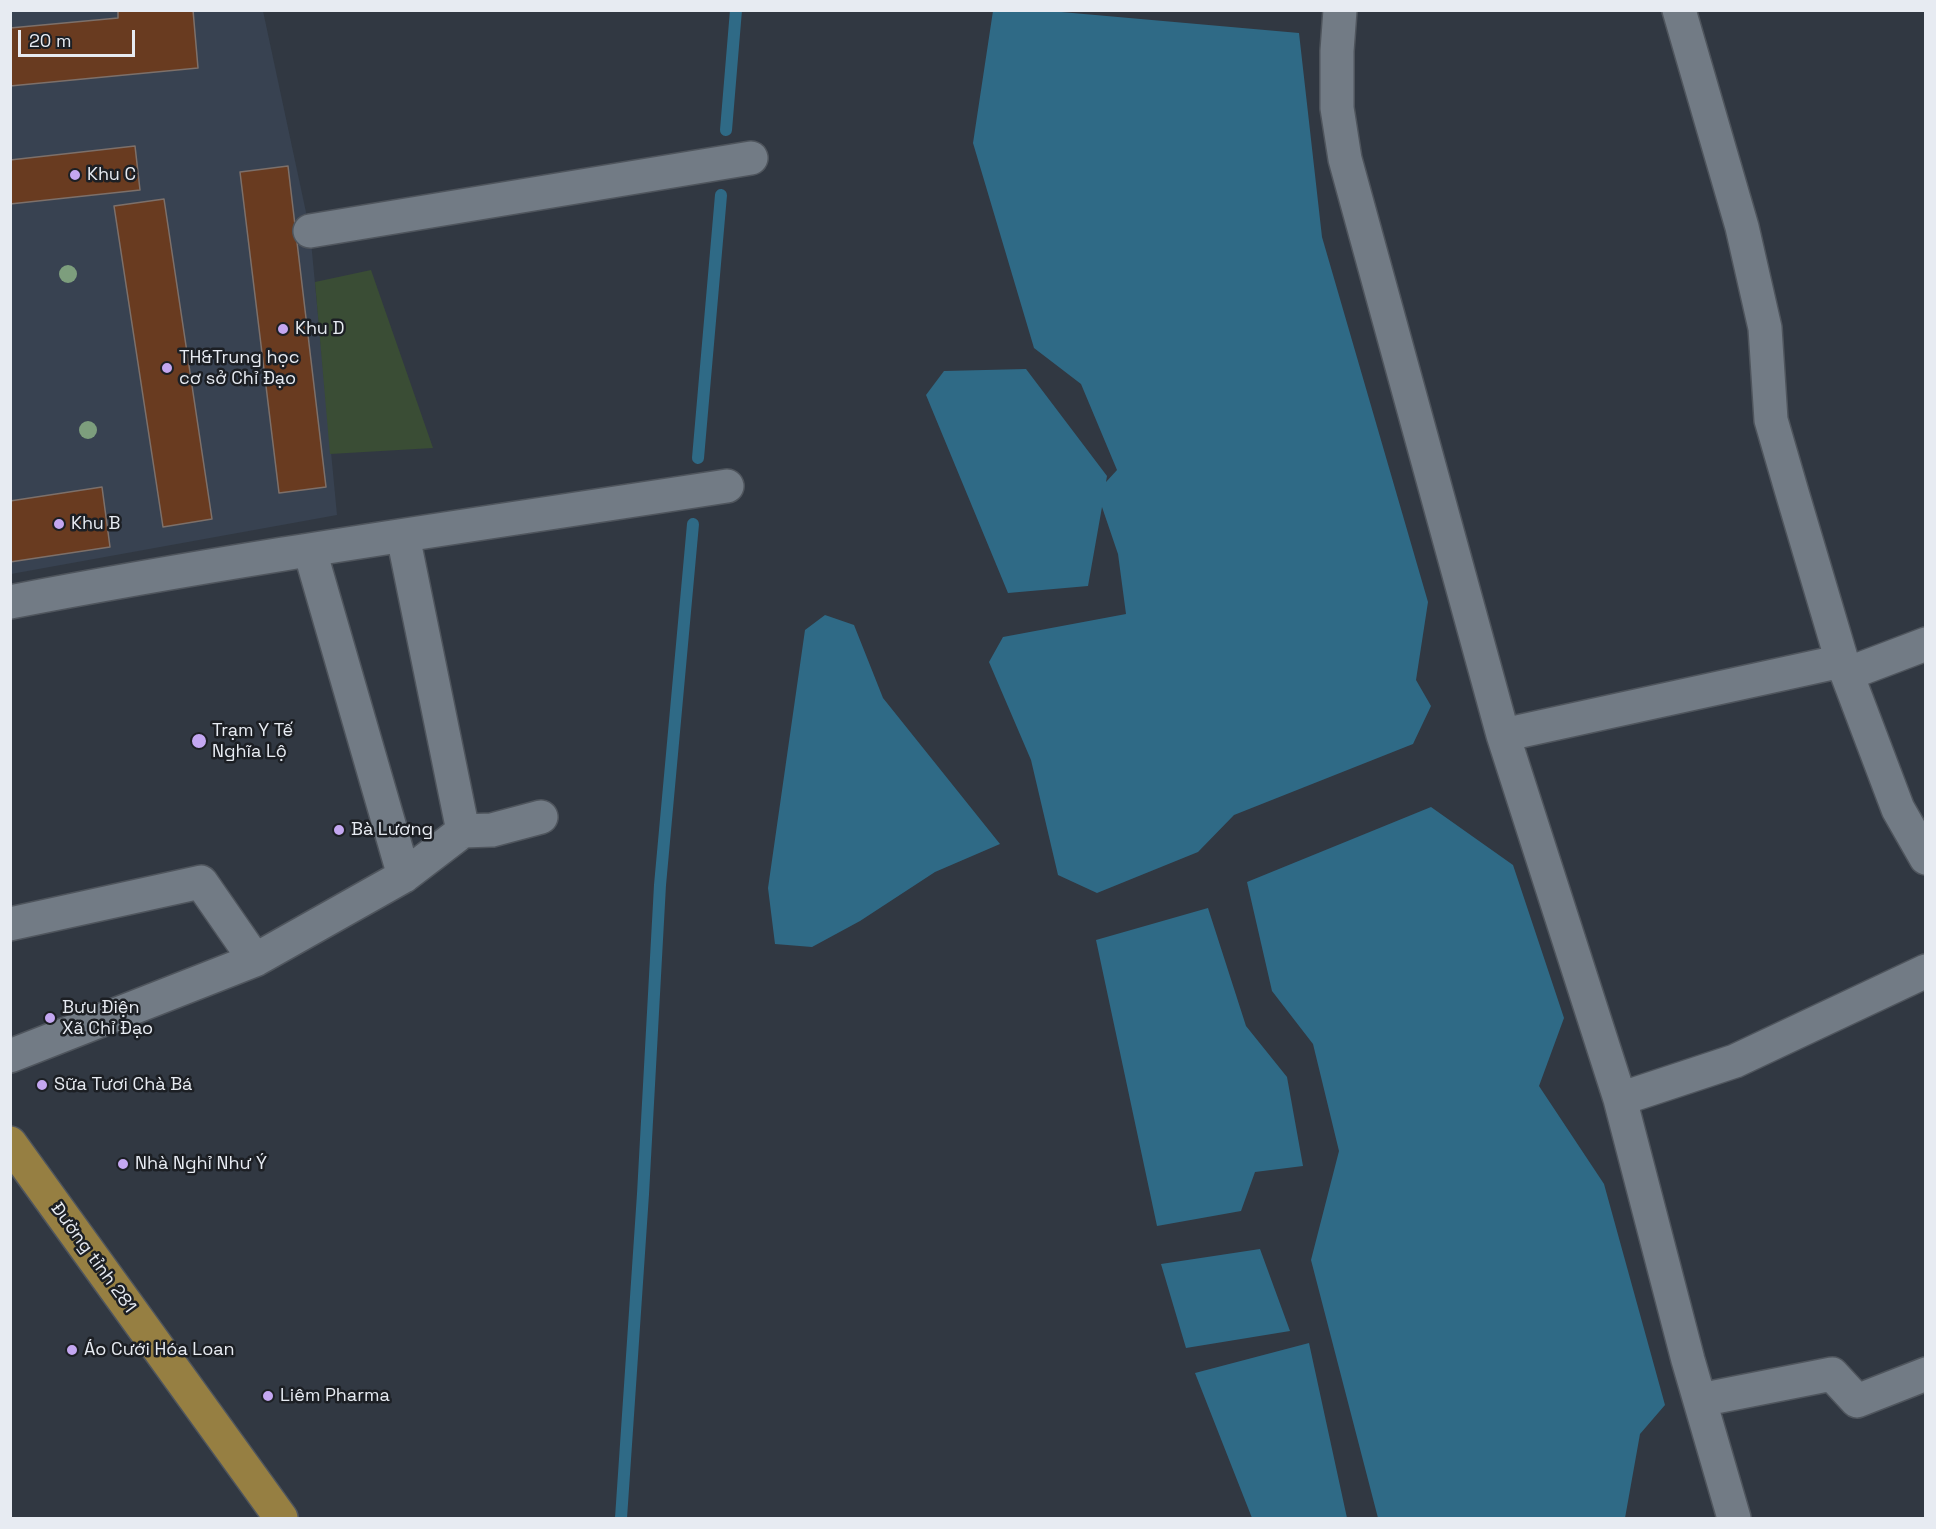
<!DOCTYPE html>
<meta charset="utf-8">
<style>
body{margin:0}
#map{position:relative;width:1936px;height:1529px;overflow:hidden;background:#313842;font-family:"Space Grotesk",sans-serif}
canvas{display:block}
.frame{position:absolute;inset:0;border:12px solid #e7ebf2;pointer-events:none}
.scale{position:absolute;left:18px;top:30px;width:117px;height:27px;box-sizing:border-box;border:3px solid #e7ebf2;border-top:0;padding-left:8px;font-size:18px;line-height:21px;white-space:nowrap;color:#e7ebf2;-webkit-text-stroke:4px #1c1f24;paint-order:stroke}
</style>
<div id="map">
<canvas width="1936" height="1529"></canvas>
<div class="frame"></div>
<div class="scale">20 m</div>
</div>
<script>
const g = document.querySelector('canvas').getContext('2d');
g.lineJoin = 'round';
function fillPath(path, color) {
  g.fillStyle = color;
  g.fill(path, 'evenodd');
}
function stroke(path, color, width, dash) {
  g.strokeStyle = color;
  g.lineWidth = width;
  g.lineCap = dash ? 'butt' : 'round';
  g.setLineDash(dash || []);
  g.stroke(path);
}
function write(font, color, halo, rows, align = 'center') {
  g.font = font + ' "Space Grotesk",sans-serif';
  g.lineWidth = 5;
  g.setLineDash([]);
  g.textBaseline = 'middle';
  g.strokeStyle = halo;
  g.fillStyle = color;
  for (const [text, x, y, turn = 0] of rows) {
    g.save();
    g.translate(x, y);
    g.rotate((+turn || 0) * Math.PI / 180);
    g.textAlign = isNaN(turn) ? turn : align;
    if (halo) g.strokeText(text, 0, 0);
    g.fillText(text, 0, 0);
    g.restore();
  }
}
fillPath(new Path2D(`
 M11,11H263L310,231L337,515L11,574Z`), '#384251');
fillPath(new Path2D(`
 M371,270L433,448L330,454L315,282Z`), '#3a4d35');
fillPath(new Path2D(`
 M993,11H1050L1299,33L1322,237L1428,602L1416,680L1431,706L1413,744L1234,815L1198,852L1097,893L1058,875L1031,760L989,662L1003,637L1126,614L1118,554L1102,507L1088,586L1008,593L926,395L944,371L1026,369L1107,476L1106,482L1117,470L1081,384L1034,348L973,143Z
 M825,615L854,625L883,698L1000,844L935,872L860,921L812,947L775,944L768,888L805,630Z
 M1431,807L1513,865L1564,1018L1539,1086L1604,1184L1665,1405L1640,1434L1625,1518H1378L1311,1260L1339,1151L1313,1044L1272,991L1247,882Z
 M1208,908L1246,1026L1287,1077L1303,1166L1255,1172L1241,1211L1157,1226L1096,940Z
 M1260,1249L1290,1331L1186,1348L1161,1264Z
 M1309,1343L1347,1518H1252L1195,1373Z`), '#2f6a86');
stroke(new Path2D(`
 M726,130L736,10
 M698,458L721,195
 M621,1518L643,1194L660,885L693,524`), '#2f6a86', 12);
const building = new Path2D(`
 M118,10H193L198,68L10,86V28L118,18Z
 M135,146L140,190L10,204V160Z
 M288,166L326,487L279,493L240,172Z
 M164,199L212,519L163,527L114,206Z
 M102,487L110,547L10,562V501Z`);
fillPath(building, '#693b20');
stroke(building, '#7d706a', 1.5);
const minor = new Path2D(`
 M1340,10L1337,51V108L1345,159L1503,735L1620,1099L1688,1360L1734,1518
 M1679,10L1742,227L1765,328L1771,420L1791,489L1842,661L1898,809L1926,858
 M310,231L751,158
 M310,551L404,876
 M10,602C248,556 488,523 727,486
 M1847,674L1926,644
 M1503,735L1842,661
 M463,831L492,830L541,817
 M10,924L201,882L255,960L404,876L463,831L403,536
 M10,1056L255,960
 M1620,1099L1735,1061L1926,971
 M1700,1400L1832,1374L1857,1401L1926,1374`);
const major = new Path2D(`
 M10,1143L281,1518`);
stroke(minor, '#4f555d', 36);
stroke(major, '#4f555d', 36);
stroke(minor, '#727b85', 33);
stroke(major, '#967f42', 33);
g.fillStyle = '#7d9e7d';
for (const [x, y] of [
 [68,274],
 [88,430]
]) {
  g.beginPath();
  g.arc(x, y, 9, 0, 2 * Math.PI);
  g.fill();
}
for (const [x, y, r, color] of [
 [75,175,6,"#c4a7f1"],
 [283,329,6,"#c4a7f1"],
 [167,368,6,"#c4a7f1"],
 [59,524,6,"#c4a7f1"],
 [199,741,8,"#c4a7f1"],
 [339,830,6,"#c4a7f1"],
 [50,1018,6,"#c4a7f1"],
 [42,1085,6,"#c4a7f1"],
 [123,1164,6,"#c4a7f1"],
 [72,1350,6,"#c4a7f1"],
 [268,1396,6,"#c4a7f1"]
]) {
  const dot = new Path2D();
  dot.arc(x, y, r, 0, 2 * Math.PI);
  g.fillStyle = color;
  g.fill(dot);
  stroke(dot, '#1c1f24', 2);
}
write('18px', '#e7ebf2', '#1c1f24', [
 ["Khu C",87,175],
 ["Khu D",295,329],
 ["TH&Trung học",179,358],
 ["cơ sở Chỉ Đạo",179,379],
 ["Khu B",71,524],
 ["Trạm Y Tế",212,731],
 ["Nghĩa Lộ",212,752],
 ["Bà Lương",351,830],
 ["Bưu Điện",62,1008],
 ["Xã Chỉ Đạo",62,1029],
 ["Sữa Tươi Chà Bá",54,1085],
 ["Nhà Nghỉ Như Ý",135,1164],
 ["Áo Cưới Hóa Loan",84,1350],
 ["Liêm Pharma",280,1396]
], 'left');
write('18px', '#e7ebf2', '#1c1f24', [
 ["Đường tỉnh 281",93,1258,54]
]);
</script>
